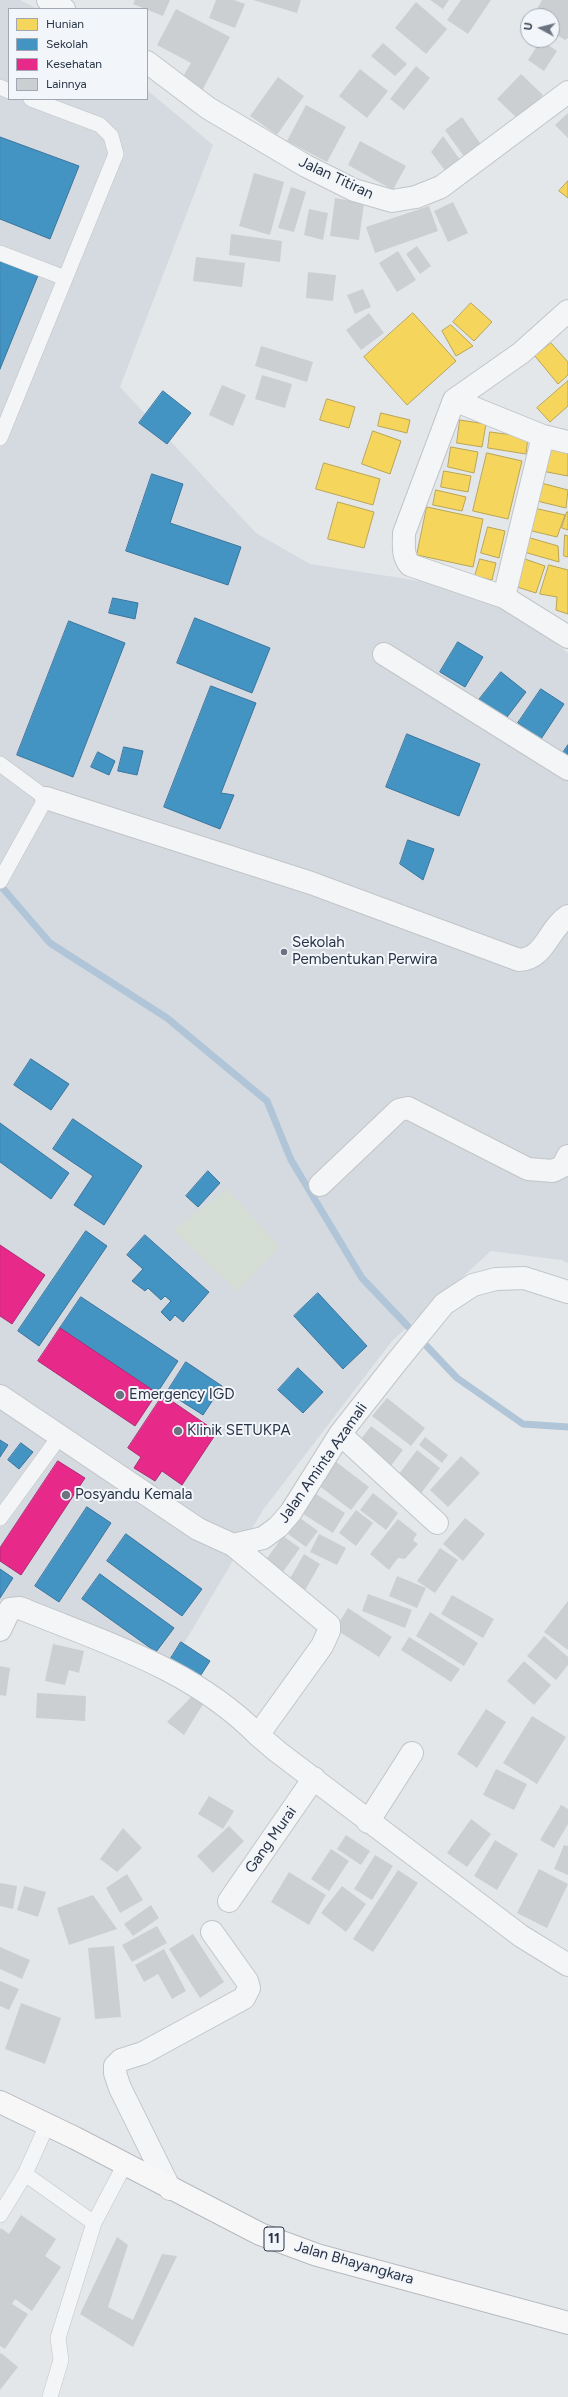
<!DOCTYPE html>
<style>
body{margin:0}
#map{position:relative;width:568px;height:2397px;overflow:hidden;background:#e4e7ea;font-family:Figtree,sans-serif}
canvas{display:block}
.legend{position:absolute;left:8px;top:8px;width:140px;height:92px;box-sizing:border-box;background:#f2f5f9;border:1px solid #a1a8b1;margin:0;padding:5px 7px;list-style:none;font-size:12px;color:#283446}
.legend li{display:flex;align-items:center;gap:8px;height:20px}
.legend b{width:20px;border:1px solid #a1a8b1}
.north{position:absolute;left:520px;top:8px;width:40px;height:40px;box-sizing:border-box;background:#f2f5f9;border:1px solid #a1a8b1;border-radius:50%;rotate:277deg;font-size:11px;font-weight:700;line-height:16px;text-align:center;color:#283446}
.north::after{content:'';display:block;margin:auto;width:14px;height:18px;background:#6a737f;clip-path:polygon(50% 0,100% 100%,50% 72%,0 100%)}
</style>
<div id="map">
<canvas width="568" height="2397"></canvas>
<ul class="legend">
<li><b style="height:11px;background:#f6d55c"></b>Hunian</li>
<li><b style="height:11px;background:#4393c3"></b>Sekolah</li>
<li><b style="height:11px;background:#e7298a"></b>Kesehatan</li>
<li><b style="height:11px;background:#cccfd2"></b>Lainnya</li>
</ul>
<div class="north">U</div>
</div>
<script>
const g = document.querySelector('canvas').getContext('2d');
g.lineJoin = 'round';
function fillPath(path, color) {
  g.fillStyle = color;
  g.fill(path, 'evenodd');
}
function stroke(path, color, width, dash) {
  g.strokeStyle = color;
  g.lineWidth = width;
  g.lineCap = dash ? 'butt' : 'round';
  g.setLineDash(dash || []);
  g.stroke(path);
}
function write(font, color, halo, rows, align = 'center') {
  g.font = font + ' Figtree,sans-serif';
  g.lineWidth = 4;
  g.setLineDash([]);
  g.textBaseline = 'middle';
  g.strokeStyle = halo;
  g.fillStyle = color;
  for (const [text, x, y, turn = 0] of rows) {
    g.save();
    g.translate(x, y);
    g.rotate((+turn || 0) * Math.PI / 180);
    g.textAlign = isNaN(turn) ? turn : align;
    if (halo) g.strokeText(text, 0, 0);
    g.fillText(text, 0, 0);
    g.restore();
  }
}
fillPath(new Path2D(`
 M0,0H20L37,9H9V99H147V90L213,145L120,387L256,533L310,564L420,581L514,610L568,653V1263L561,1260L491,1251L392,1341L263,1510L167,1672L0,1600Z`), '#d4dae0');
fillPath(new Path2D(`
 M227,1189L280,1247L237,1291L173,1230Z`), '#d5ded4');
const homes = new Path2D(`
 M568,181V198L559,191Z
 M471,303L492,322L474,341L453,322Z
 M413,313L456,361L407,405L364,357Z
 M451,325L473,346L456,356L442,331Z
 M551,343L568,362V375L558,384L535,356Z
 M568,381V406L550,422L537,408Z
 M327,399L355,407L349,428L320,420Z
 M381,413L410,420L407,433L378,426Z
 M460,420L486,424L482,447L457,443Z
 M373,431L401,441L390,474L362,464Z
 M490,432L528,437L526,454L488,448Z
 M547,446L568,450V476L542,471Z
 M451,447L478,452L474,473L448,467Z
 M487,453L522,461L508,519L473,511Z
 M324,463L380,479L373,505L316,489Z
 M444,471L471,476L468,492L441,487Z
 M541,483L568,490L566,508L537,501Z
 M436,490L466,497L462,511L433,505Z
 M338,502L374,512L364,548L328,539Z
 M427,507L483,519L473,567L417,555Z
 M534,508L565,515L557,537L528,530Z
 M567,512H568V530L562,528Z
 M488,527L505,531L499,558L481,553Z
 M565,535L568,536V557L564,556Z
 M527,537L558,546L559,562L524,552Z
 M522,558L545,566L536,593L514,586Z
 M480,559L496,563L492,580L475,576Z
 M549,565L568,570V614L556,610L557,597L540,594Z`);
fillPath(homes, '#f6d55c');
stroke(homes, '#b8a555', 1);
const schools = new Path2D(`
 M0,137L79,166L50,239L0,219Z
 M0,260L39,273L0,369Z
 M163,391L191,413L167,444L139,423Z
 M152,474L183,484L170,523L241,547L228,585L126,551Z
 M113,598L138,603L135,619L109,613Z
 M195,618L270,648L252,693L177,663Z
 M69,621L125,643L73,777L17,755Z
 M458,642L483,657L465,687L440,672Z
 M501,672L526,692L504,721L478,701Z
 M211,686L256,703L221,793L234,795L220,829L164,807Z
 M541,689L564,704L541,739L518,723Z
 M407,734L480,764L459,816L386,787Z
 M568,745V758L562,754Z
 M124,747L143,751L137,775L118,771Z
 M98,752L115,761L109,775L91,767Z
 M408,840L434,849L423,880L400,864Z
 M31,1059L69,1084L51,1110L14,1085Z
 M73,1119L142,1166L104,1225L74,1205L93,1176L53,1149Z
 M0,1123L69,1173L51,1199L0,1162Z
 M208,1171L220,1183L198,1207L186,1196Z
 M86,1231L107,1246L39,1346L18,1331Z
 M145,1235L209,1292L183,1322L175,1315L170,1321L161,1312L171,1301L165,1296L161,1300L148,1288L145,1291L132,1281L143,1269L127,1255Z
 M318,1293L367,1346L343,1369L294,1316Z
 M81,1297L178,1361L157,1393L60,1328Z
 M186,1362L222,1386L203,1415L167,1392Z
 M298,1368L323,1392L303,1413L278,1390Z
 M0,1440L8,1445L0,1457Z
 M21,1443L33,1452L19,1469L8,1460Z
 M87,1507L111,1523L59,1602L35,1586Z
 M126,1534L202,1589L182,1616L107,1561Z
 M0,1569L13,1578L0,1598Z
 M100,1574L174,1628L156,1652L82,1599Z
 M181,1642L210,1661L197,1681L168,1663Z`);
fillPath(schools, '#4393c3');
stroke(schools, '#3b769e', 1);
const health = new Path2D(`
 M0,1245L45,1275L12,1324L0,1316Z
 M60,1328L157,1393L135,1426L38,1361Z
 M163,1395L217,1432L182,1485L162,1471L155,1481L134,1468L141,1457L128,1448Z
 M58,1461L85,1478L21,1575L0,1561V1548Z`);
fillPath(health, '#e7298a');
stroke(health, '#ae2c76', 1);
stroke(new Path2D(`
 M0,885L50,943L167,1018L267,1101L291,1160L362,1278L457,1378L523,1424L568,1427`), '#b0c5d7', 7);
fillPath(new Path2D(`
 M135,0H170L163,16L133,4Z
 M216,0H234L245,4L235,28L209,18Z
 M253,0H301L297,13Z
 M430,0H449L443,9Z
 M461,0H491L468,34L447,20Z
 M542,0H568V38L565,40L552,32V16H533Z
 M416,2L447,29L426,54L395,28Z
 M176,9L230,37L202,91L181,80L191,63L157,45Z
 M541,40L557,51L544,71L528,60Z
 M383,43L407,64L395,76L371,56Z
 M416,66L430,78L404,110L390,99Z
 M360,69L388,91L367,118L339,96Z
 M521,74L543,95L519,120L497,99Z
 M278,77L304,96L277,135L250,116Z
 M306,105L346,127L327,162L287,141Z
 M568,113V138L555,125Z
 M462,117L482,146L465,158L445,130Z
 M443,136L461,161L446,172L431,152Z
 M360,141L406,166L393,190L348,165Z
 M254,173L284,182L270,235L239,226Z
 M291,187L306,192L294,232L278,228Z
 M335,198L364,203L359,240L330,236Z
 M453,202L468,233L448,242L434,211Z
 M429,206L438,231L375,253L366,227Z
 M309,209L328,213L323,240L304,235Z
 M231,234L282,241L280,262L229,255Z
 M417,246L431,266L420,274L406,254Z
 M398,251L416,280L397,292L379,263Z
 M196,257L245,263L242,287L193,281Z
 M308,272L336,275L333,301L306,298Z
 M363,289L371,307L355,314L347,295Z
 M369,313L384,333L361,350L346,330Z
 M261,346L313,362L307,382L255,366Z
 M262,375L292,384L285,408L255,399Z
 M222,385L246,395L233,426L209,415Z
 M387,1398L425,1428L411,1446L372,1416Z
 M371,1426L403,1450L390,1467L358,1443Z
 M425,1437L448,1455L442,1463L419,1445Z
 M417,1450L440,1468L419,1496L396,1478Z
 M461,1456L480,1473L448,1507L430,1490Z
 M335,1461L369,1487L351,1510L318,1485Z
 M373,1493L398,1513L386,1530L360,1510Z
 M316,1494L345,1513L333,1533L303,1514Z
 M356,1510L373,1523L356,1546L339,1533Z
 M300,1518L318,1531L306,1547L288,1534Z
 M465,1518L485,1534L463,1561L443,1544Z
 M398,1519L417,1534L413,1540L418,1544L405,1559L398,1558L389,1570L370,1554Z
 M319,1534L346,1548L337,1565L310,1552Z
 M283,1536L300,1548L280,1576L263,1564Z
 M440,1548L458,1560L435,1593L417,1581Z
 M304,1554L320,1564L304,1592L288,1582Z
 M397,1576L426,1588L417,1608L389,1596Z
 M368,1594L412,1610L405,1628L362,1611Z
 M452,1595L494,1619L483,1638L441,1614Z
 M568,1601V1650L544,1632Z
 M348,1608L392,1637L379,1657L335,1629Z
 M430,1612L478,1643L464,1666L416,1636Z
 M544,1636L568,1657V1665L556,1680L527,1656Z
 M409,1637L460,1669L451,1682L401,1650Z
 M53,1644L84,1651L79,1673L69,1670L65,1685L45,1681Z
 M524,1661L551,1685L534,1705L507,1681Z
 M0,1666L10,1668L6,1696L0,1695Z
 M37,1693L86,1696L85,1721L36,1718Z
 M194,1694L205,1701L184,1735L167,1722Z
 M486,1709L506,1722L477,1768L457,1754Z
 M532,1716L566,1737L537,1784L503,1763Z
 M496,1769L527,1784L514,1810L483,1795Z
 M209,1796L234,1811L223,1829L198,1814Z
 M561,1805L568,1809V1824L554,1848L540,1840Z
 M471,1819L491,1834L467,1867L447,1853Z
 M229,1826L244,1841L213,1873L197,1856Z
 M123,1828L142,1848L117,1872L100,1859Z
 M346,1835L370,1851L361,1865L337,1849Z
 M495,1840L518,1854L497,1890L474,1876Z
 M564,1845L568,1846V1875L554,1869Z
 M331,1849L349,1861L329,1891L311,1879Z
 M375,1855L393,1866L372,1900L354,1889Z
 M539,1869L568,1884L547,1928L517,1913Z
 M398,1870L418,1883L373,1952L353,1939Z
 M289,1872L326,1895L309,1925L271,1902Z
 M127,1874L143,1900L120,1913L106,1888Z
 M0,1883L17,1886L13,1909L0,1906Z
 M24,1886L46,1892L38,1917L17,1910Z
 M342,1886L366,1904L346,1932L321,1913Z
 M93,1895L117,1929L69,1945L57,1908Z
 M151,1905L159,1918L133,1936L124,1924Z
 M157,1926L167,1943L132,1962L122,1945Z
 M193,1934L224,1982L200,1998L169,1949Z
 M114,1946L121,2017L95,2019L88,1948Z
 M0,1947L30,1960L22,1979L0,1969Z
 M164,1949L186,1991L172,1999L158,1974L144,1982L135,1965Z
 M0,1981L19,1989L9,2010L0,2006Z
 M21,2003L61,2018L45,2064L5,2049Z
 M21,2215L56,2239L45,2256L61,2267L32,2311L15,2299L12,2304L28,2314L5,2349L0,2346V2230L1,2228L9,2234Z
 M117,2237L128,2245L108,2307L133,2320L162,2254L177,2256L133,2347L80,2314Z
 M1,2353L18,2367L0,2390V2354Z`), '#cccfd2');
const service = new Path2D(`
 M0,87L9,91
 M0,253L65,278
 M0,438L116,154L111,136L100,125L31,99
 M0,764L46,798L0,881
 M0,1518L60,1436
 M25,2174L47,2125
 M0,2215L25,2174L94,2223
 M50,2397L61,2360L58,2338L94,2223L125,2164`);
const minor = new Path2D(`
 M48,0L64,9
 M147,62L208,108L306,166L354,190L392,201L416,197L441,187L568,92
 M568,311L521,353L454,400L404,533C404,546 402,555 410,565L504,597L568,637
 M454,400L543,436L568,442
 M504,597L543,436
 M384,654L568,769
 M46,798L311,883L519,960C545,959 548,929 568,916
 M320,1185L399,1110L408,1108L528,1169L553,1171L563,1166L568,1156
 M0,1396L198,1529L233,1545L263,1538L278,1527L291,1512L340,1434L395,1364L444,1304L473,1285L496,1279L524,1278L568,1292
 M340,1434L437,1523
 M233,1545L329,1625V1631L322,1646L258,1735L278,1752L521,1936L568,1965
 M0,1630L10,1609L20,1608C105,1643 192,1668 258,1735
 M368,1822L412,1753
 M229,1901L314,1778
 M170,2189L120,2088L115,2073V2066L121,2060L143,2053L244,1998L249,1988L247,1981L212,1932`);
const trunk = new Path2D(`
 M0,2102L75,2138L260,2234L317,2255L568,2323`);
stroke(service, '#c2c5c8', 16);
stroke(minor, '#c2c5c8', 24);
stroke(trunk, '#b6babf', 24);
stroke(service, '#f3f5f6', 15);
stroke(minor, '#f3f5f6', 22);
stroke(trunk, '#f7f7f8', 22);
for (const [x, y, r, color] of [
 [284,952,4,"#6a737f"],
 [120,1395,5,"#6a737f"],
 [178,1431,5,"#6a737f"],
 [66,1495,5,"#6a737f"]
]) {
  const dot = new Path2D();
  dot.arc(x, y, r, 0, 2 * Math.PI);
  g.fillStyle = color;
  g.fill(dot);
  stroke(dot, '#f2f5f9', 1.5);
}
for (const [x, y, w] of [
 [274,2239,20]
]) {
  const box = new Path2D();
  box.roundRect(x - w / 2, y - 12, w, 24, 3);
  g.fillStyle = '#f2f5f9';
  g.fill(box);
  stroke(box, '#283446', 1);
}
write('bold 14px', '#283446', null, [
 ["11",274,2239]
]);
write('15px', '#283446', '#f2f5f9', [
 ["Jalan Titiran",336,178,25],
 ["Jalan Aminta Azamali",323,1463,-55],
 ["Gang Murai",271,1840,-55],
 ["Jalan Bhayangkara",354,2263,16]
]);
write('15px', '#283446', '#f2f5f9', [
 ["Sekolah",292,943],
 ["Pembentukan Perwira",292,960],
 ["Emergency IGD",129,1395],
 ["Klinik SETUKPA",187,1431],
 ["Posyandu Kemala",75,1495]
], 'left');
</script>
